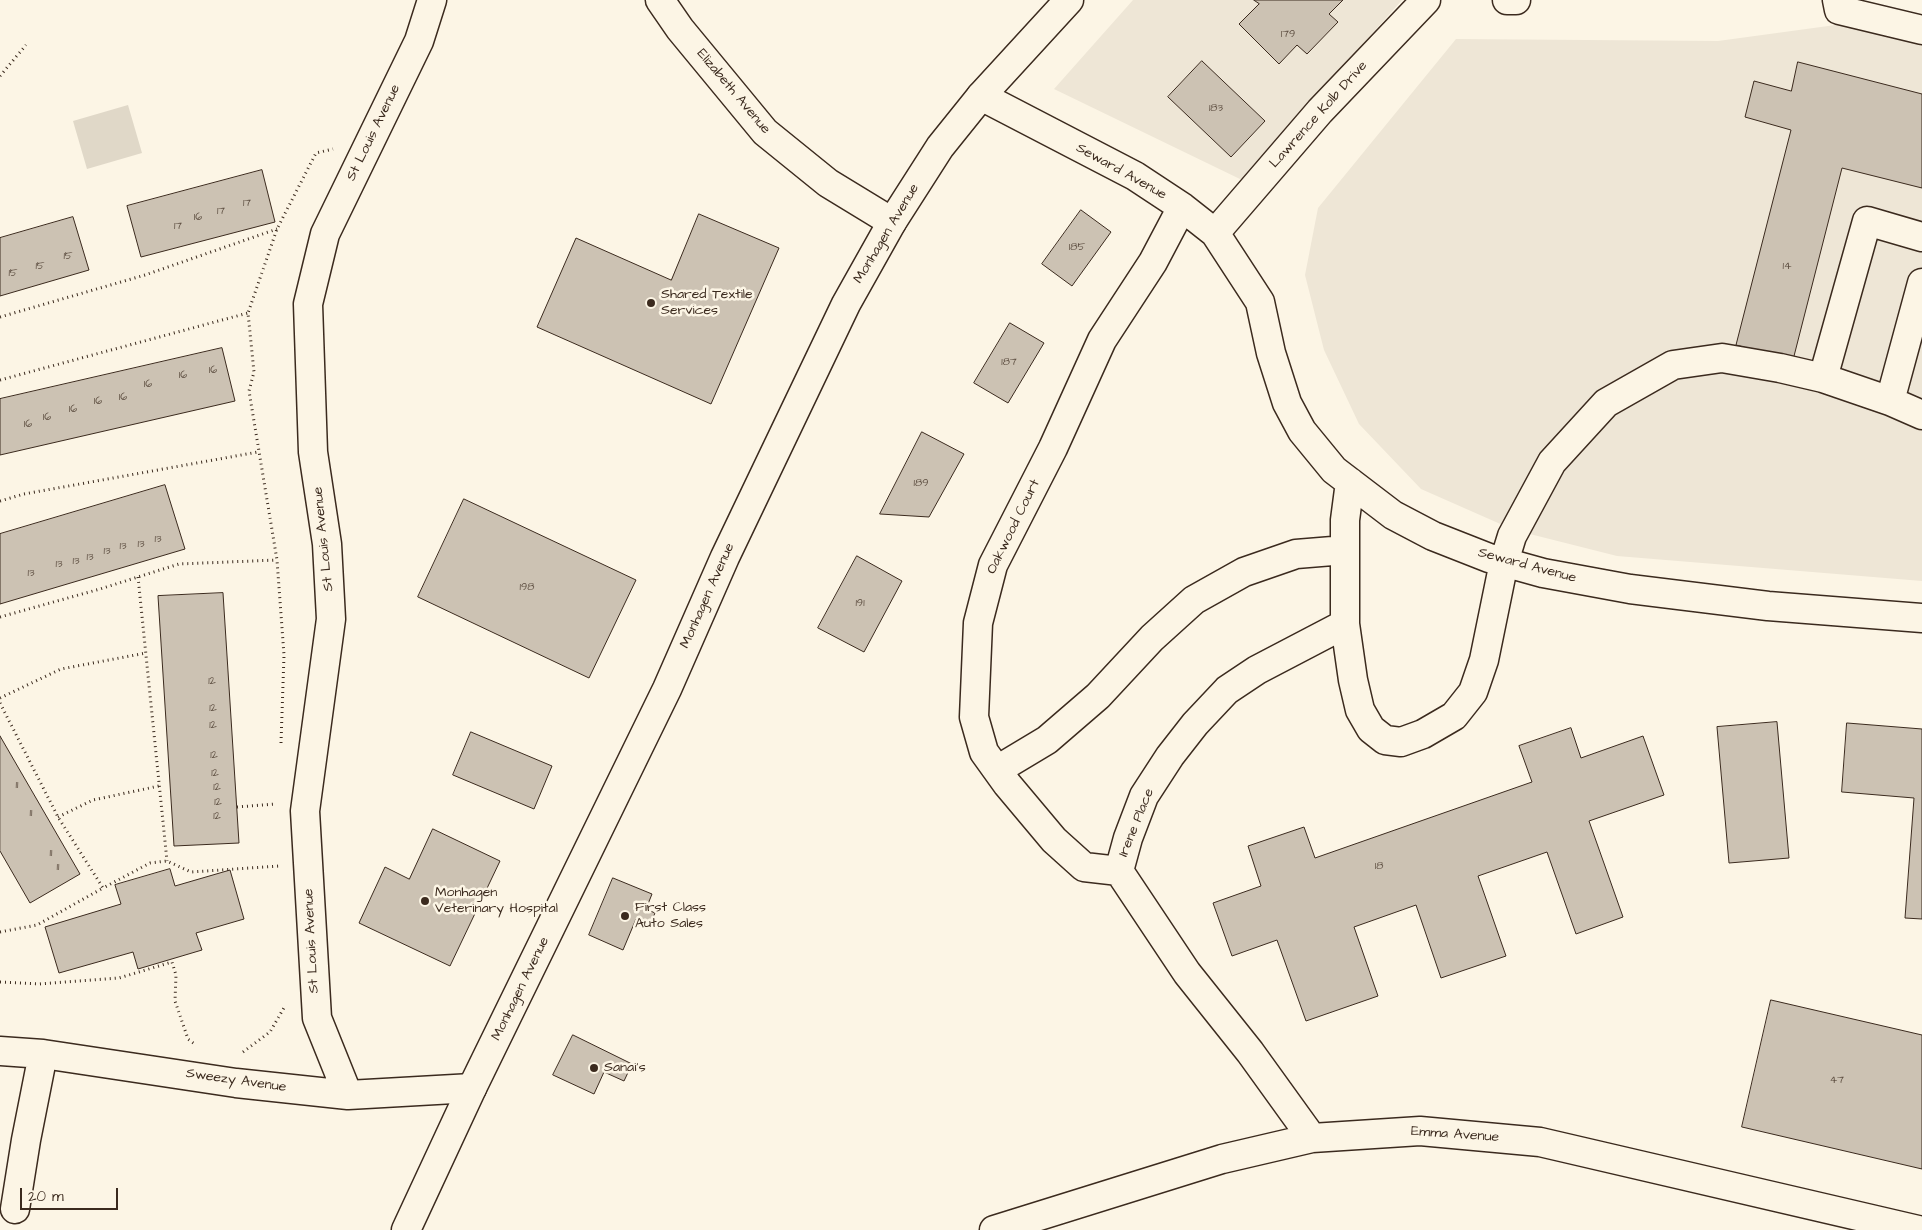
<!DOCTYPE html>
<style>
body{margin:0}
#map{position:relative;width:1922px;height:1230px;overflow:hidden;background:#fcf5e5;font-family:"Architects Daughter",sans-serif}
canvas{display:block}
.scale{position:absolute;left:20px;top:1188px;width:98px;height:22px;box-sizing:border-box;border:2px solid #3b2a1e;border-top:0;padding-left:6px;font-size:15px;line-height:18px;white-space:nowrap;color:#3b2a1e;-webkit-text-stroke:4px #fcf5e5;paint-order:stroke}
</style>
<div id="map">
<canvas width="1922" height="1230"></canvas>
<div class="scale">20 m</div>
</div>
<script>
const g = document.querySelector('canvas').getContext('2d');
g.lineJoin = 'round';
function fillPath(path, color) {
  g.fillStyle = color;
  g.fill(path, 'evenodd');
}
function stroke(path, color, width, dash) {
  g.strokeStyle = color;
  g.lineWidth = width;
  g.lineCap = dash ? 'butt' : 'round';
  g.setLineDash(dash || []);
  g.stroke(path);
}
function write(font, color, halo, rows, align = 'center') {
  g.font = font + ' "Architects Daughter",sans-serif';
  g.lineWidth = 5;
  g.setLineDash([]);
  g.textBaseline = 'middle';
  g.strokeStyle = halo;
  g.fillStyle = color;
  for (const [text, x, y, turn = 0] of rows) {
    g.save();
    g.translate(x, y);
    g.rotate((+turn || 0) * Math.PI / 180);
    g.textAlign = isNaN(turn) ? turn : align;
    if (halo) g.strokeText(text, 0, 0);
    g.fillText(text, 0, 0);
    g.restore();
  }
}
fillPath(new Path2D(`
 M1133,0H1402L1242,180L1054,89Z
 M1909,15L1922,16V581L1617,556L1514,530L1421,489L1359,424L1324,350L1305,275L1318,208L1456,39L1718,41Z`), '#eee6d6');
fillPath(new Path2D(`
 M128,105L142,153L87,169L73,121Z`), '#e0d8c8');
const building = new Path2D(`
 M1254,0H1343L1329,14L1338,22L1307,54L1297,45L1279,64L1239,24L1259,4Z
 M1202,61L1265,121L1231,157L1168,97Z
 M1798,62L1922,94V188L1842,168L1793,360L1736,345L1791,130L1745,117L1754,81L1791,91Z
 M262,170L275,222L141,257L127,206Z
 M1081,210L1111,232L1072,286L1042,264Z
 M699,214L779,248L711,404L537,327L576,238L671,280Z
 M73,217L89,270L0,296V238Z
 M1010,323L1044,343L1008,403L974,383Z
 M222,348L235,401L0,455V399Z
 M922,432L964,454L929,517L880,514Z
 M165,485L185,549L0,604V534Z
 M464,499L636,580L589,678L418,597Z
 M857,556L902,581L864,652L818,628Z
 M223,593L239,843L174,846L158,596Z
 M1777,722L1789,858L1729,863L1717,727Z
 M1847,723L1922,729V919L1905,918L1914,798L1842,792Z
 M1571,728L1581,758L1643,736L1664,795L1589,821L1623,917L1576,934L1547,852L1478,876L1506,956L1441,978L1416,905L1354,927L1378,996L1306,1021L1277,940L1232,956L1213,903L1261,886L1248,846L1304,827L1315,858L1532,782L1519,746Z
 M471,732L552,766L534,809L453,775Z
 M0,736L80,874L30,903L0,851Z
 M433,829L500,861L450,966L359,923L385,867L409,879Z
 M170,869L175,886L230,870L244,919L196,933L202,950L138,969L133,952L59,973L45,927L121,904L115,885Z
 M613,878L652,894L646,909L655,913L650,925L636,919L623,950L589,935Z
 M1771,1000L1922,1035V1169L1742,1127Z
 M573,1035L632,1064L624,1081L604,1072L594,1094L553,1075Z`);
fillPath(building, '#ccc2b3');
stroke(building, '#3b2a1e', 1);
const minor = new Path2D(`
 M660,0L680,29L765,132L828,183L892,222
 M1507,0H1516
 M1837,0L1839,10L1922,30
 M981,96L1135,176L1182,207L1215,233L1260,302L1271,353L1287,403L1302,431L1334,470L1393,515L1433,536L1489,558L1543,573L1630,589L1768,606L1922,618
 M1215,233L1320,111L1426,0
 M1823,378L1867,221L1922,237
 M1890,401L1922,283
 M1345,624L1353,680L1360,710L1371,729L1385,740L1401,742L1423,734L1454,716L1473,692L1484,660L1504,562L1512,536L1552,462L1606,403L1673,365L1722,358L1780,368L1823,378L1890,401L1922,415
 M997,770L1047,740L1098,696L1152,638L1194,600L1244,572L1296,554L1345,550
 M1119,871L1084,867L1054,840L1007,784L984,752L974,717L978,623L993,565L1053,448L1102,340L1153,262L1182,207
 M0,1051L43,1054L236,1083L348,1095L472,1088
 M348,1095L317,1018L305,811L331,619L327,544L313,452L308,304L325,234L419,41L432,0
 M1312,1138L1250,1052L1187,973L1119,871L1128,838L1144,796L1170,756L1195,724L1227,690L1257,670L1345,624V520L1350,482
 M15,1209L26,1140L43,1054
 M994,1230L1222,1159L1312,1138L1420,1131L1540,1142L1918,1230`);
const major = new Path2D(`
 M406,1230L472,1088L667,689L725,557L846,304L892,222L940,147L981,96L1069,0`);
stroke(minor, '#3b2a1e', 31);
stroke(major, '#3b2a1e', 31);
stroke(new Path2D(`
 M0,76L26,45
 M0,317L145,275L277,229
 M0,380L248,313
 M0,501L24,494L258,452
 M138,577L167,861
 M0,617L100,589L179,564L277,560
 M0,698L61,669L146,653
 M0,703L58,817L103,888L150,863L167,861L191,872L279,866
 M281,743L284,655L277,560L249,391L254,372L248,313L277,229L316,153L333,149
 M237,807L275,804
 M58,817L93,800L159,786
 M0,932L37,925L103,888
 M0,982L39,984L119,978L172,962L176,975L175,1001L188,1039L196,1045
 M243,1052L270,1032L285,1006`), '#3b2a1e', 3, [1, 4]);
stroke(minor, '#fcf5e5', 28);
stroke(major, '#fcf5e5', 28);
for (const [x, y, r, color] of [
 [651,303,5,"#3b2a1e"],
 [425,901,5,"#3b2a1e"],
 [625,916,5,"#3b2a1e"],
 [594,1068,5,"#3b2a1e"]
]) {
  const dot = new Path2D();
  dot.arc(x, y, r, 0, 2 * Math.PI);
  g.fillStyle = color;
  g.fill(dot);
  stroke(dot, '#fcf5e5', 2);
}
write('11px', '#5f5043', null, [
 ["179",1288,35],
 ["183",1216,109],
 ["17",247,204],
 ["17",221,212],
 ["16",198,218],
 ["17",178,227],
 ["185",1077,248],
 ["15",68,257],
 ["15",40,267],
 ["14",1787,267],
 ["15",13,274],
 ["187",1009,363],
 ["16",213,371],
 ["16",183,376],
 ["16",148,385],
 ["16",123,398],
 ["16",98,402],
 ["16",73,410],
 ["16",47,418],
 ["16",28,425],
 ["189",921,484],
 ["13",158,540],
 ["13",141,545],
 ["13",123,547],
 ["13",107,552],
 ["13",90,558],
 ["13",76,562],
 ["13",59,565],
 ["13",31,574],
 ["198",527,588],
 ["191",860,604],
 ["12",212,682],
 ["12",213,709],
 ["12",213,726],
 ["12",214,756],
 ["12",215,774],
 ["11",17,786],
 ["12",217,788],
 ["12",218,803],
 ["11",31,814],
 ["12",217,817],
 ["11",51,854],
 ["18",1379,867],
 ["11",58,868],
 ["47",1837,1081]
]);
write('14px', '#3b2a1e', '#fcf5e5', [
 ["Elizabeth Avenue",733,92,50],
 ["Lawrence Kolb Drive",1319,115,-48],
 ["St Louis Avenue",374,133,-64],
 ["Seward Avenue",1121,172,29],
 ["Monhagen Avenue",887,234,-59],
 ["Oakwood Court",1014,527,-64],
 ["St Louis Avenue",324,539,-96],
 ["Seward Avenue",1527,566,15],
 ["Monhagen Avenue",708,596,-66],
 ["Irene Place",1137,823,-68],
 ["St Louis Avenue",312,941,-93],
 ["Monhagen Avenue",521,989,-64],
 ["Sweezy Avenue",236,1081,8],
 ["Emma Avenue",1455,1135,4]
]);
write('14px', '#3b2a1e', '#fcf5e5', [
 ["Shared Textile",661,295],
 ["Services",661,311],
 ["Monhagen",435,893],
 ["Veterinary Hospital",435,909],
 ["First Class",635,908],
 ["Auto Sales",635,924],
 ["Sanai's",604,1068]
], 'left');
</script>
